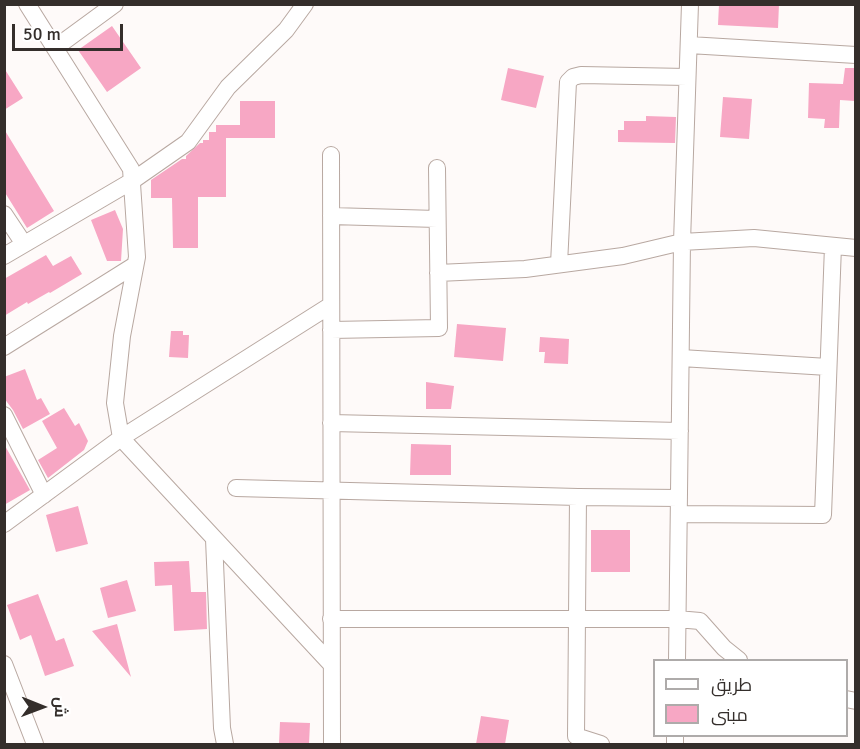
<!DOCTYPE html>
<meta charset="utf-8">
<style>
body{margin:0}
#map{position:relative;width:860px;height:749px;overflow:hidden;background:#fefaf9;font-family:Signika,Cairo,sans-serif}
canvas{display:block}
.frame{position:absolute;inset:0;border:6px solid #342e2b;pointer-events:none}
.legend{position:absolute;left:653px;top:659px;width:195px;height:78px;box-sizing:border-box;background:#fff;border:2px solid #aeabaa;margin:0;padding:8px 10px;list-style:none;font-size:18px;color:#342e2b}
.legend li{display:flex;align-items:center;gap:12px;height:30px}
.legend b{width:30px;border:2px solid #aeabaa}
.north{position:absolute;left:12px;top:677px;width:60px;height:60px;-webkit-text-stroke:4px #fff;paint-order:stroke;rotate:91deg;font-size:16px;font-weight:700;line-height:24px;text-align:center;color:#342e2b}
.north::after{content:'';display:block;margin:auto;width:21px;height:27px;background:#342e2b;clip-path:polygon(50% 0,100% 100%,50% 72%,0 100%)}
.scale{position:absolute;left:12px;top:24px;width:111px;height:27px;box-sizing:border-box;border:3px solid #342e2b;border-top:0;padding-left:8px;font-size:18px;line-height:21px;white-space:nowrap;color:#342e2b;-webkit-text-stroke:4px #fff;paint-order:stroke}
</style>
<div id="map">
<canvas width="860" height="749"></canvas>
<div class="frame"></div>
<ul class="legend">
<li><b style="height:8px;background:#fff"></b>طريق</li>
<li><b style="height:16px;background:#f7a7c4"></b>مبنى</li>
</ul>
<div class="north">ش</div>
<div class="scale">50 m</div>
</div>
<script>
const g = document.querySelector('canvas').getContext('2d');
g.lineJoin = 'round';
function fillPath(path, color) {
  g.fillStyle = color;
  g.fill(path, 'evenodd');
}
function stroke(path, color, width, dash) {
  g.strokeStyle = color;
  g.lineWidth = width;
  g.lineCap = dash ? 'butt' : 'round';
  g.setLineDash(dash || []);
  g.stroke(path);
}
fillPath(new Path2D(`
 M719,4H779L778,28L718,25Z
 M112,26L141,68L107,92L78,50Z
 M4,68L23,98L4,110Z
 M508,68L544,76L536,108L501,100Z
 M845,68H855V101L840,100L839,128H824L825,119L808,118L809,83L843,84Z
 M723,97L752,99L749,139L720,137Z
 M240,101H275V138H226V197H198V248H173L172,198H151V180L182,159H186V156L200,143H203V140H209V132H216V125H240Z
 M646,116L676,117L675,143L618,142V130H624V121H646Z
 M4,129L54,211L27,228L4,191Z
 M115,210L123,229L121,261H107L91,220Z
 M46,255L53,266L71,256L82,274L50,293L49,292L28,304L27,302L4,316V279Z
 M457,324L506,328L503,361L454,357Z
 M171,331H183V335H189L188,358L169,357Z
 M540,337L569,339L568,364L544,363L545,352H539Z
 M25,369L37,400L41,398L50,414L23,429L13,410L4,398V377Z
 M426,382L454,386L451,409H426Z
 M64,408L75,426L79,423L88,441L84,450L48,478L38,460L57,448L42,421Z
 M4,444L30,490L4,505Z
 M411,444L451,445V475H410Z
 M78,506L88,544L56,552L46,515Z
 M591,530H630V572H591Z
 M189,561L191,592H206L207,629L174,631L172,585L155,586L154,562Z
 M127,580L136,611L108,618L100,588Z
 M38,594L56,641L64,638L74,666L45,676L31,635L20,640L7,605Z
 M117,624L131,677L92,631Z
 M481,716L509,720L505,744H476Z
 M280,722L310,723L309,744H279Z`), '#f7a7c4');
const minor = new Path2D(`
 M27,4L131,169L137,257L122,336L115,403L121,438L331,664
 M689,45L856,55
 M55,48L115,4
 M331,155L332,744
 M4,214L24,244
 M331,216L437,219
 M4,256L132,181L188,142L228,87L286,30L305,4
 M559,264L568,82L573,77L581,75L687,77
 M438,273L525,269L623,256L682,242L754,238L856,248
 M331,330L439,328L437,168
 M4,347L135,265
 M681,358L828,367
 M4,415L44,495
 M331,423L680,431
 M236,488L578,497L679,498
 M578,497L576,736L601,744
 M679,514L823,515L833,246
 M4,524L121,438L331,305
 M214,539L222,728L225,744
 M331,619H677L700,621L724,648L739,660
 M677,660L682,242L690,4
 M4,664L35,744
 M846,699L856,701
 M675,744V736`);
stroke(minor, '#b8a8a1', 18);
stroke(minor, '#fff', 16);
</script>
